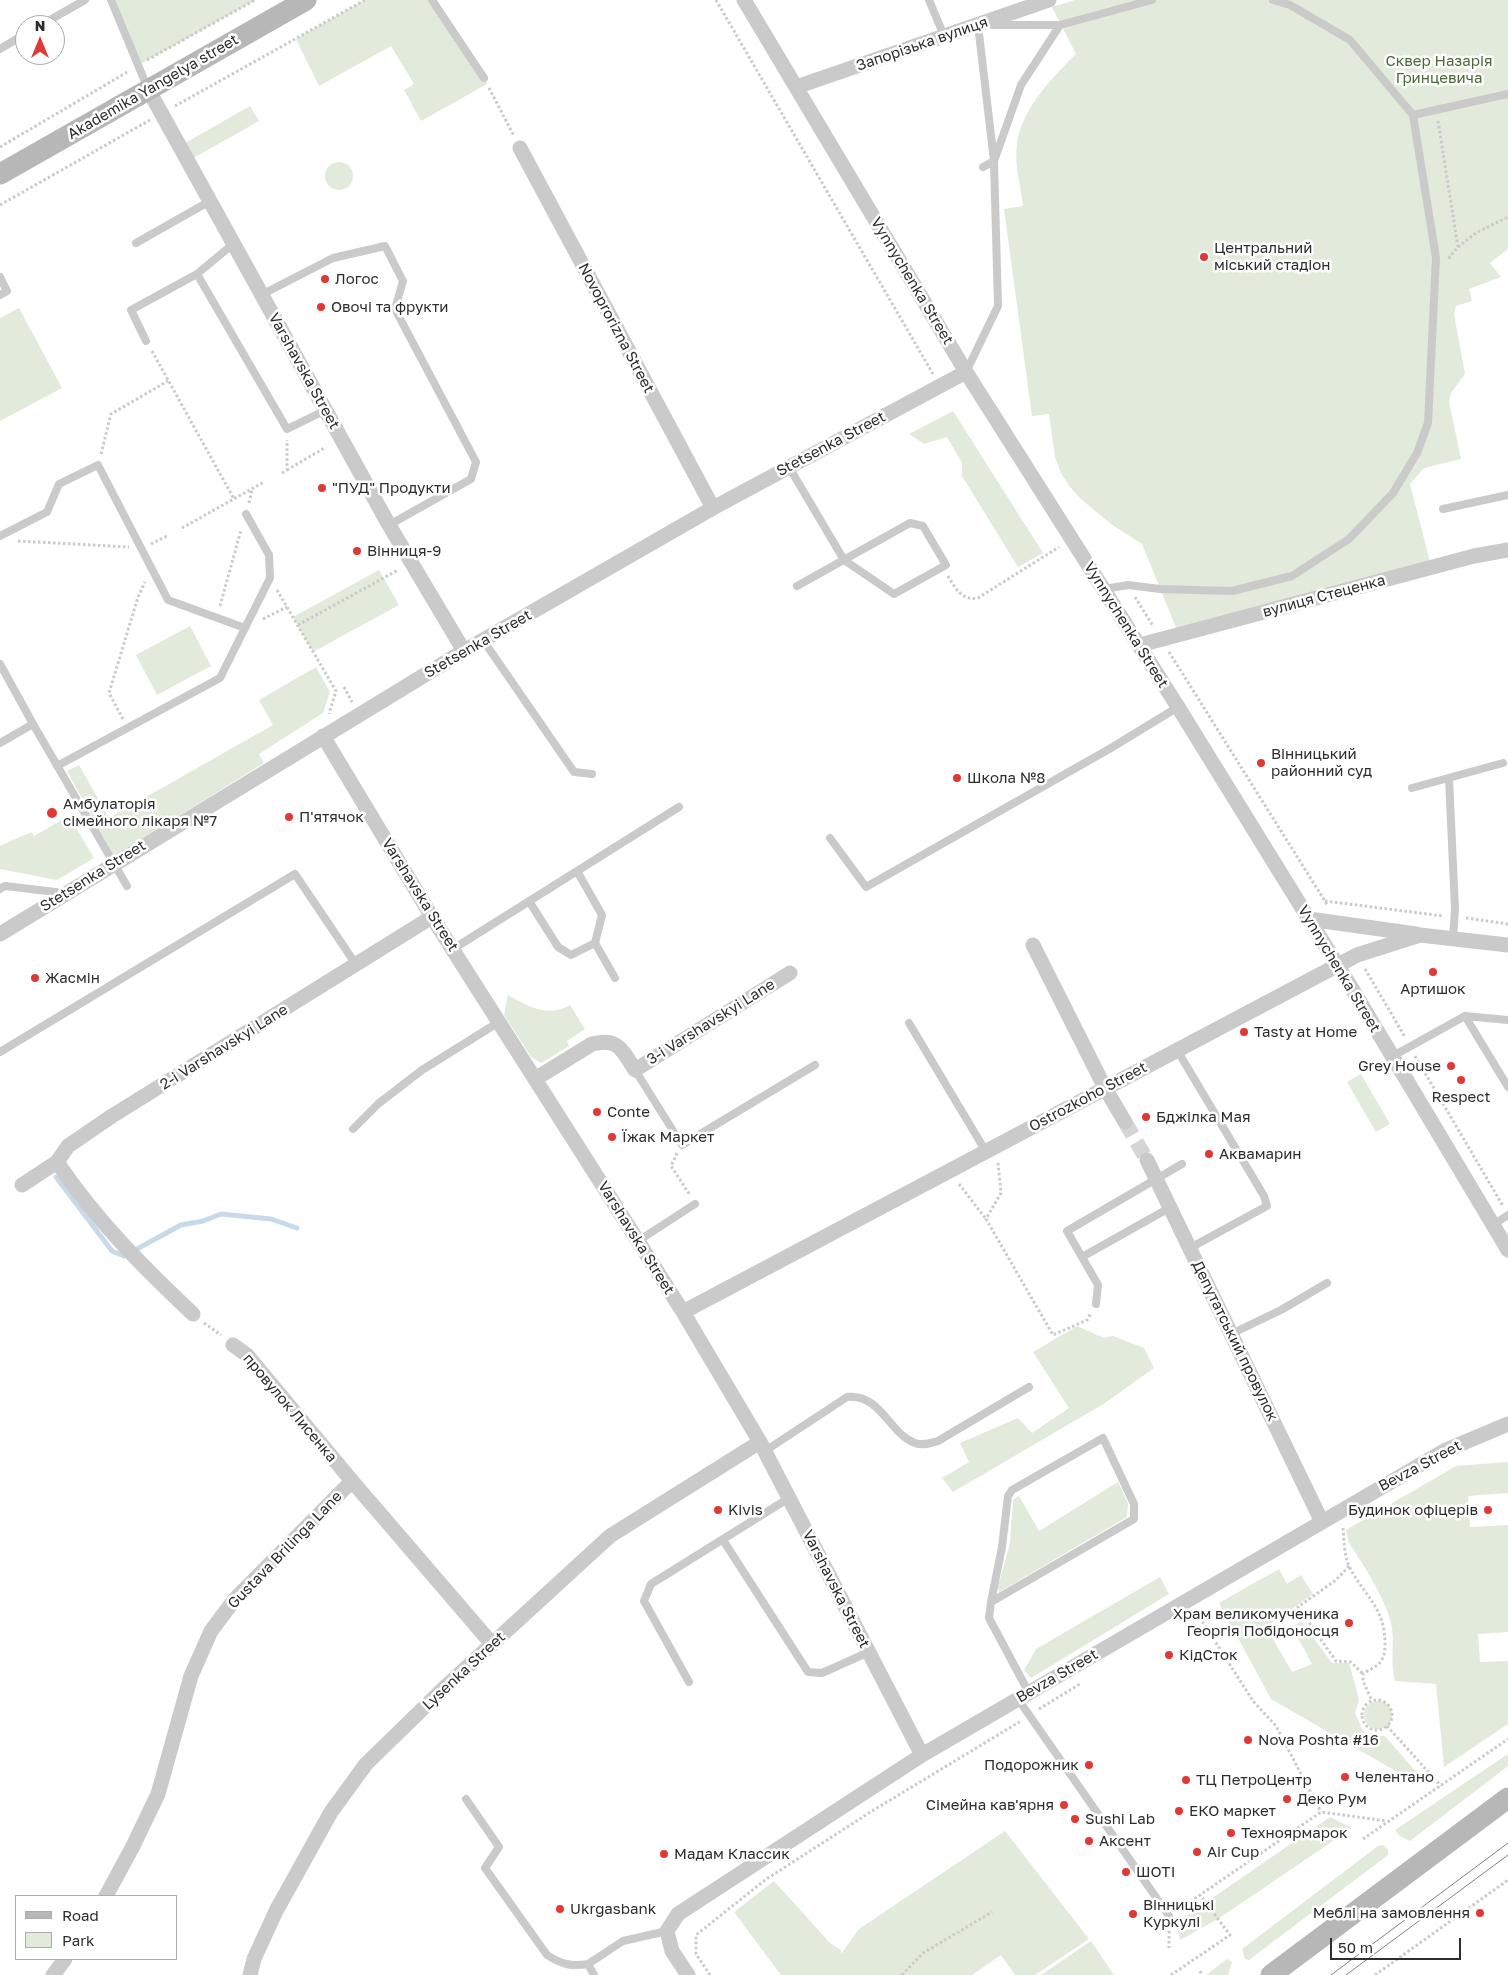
<!DOCTYPE html>
<meta charset="utf-8">
<style>
body{margin:0}
#map{position:relative;width:1508px;height:1975px;overflow:hidden;background:#fff;font-family:"Golos Text",sans-serif}
canvas{display:block}
.legend{position:absolute;left:15px;top:1895px;width:162px;height:65px;box-sizing:border-box;background:#fff;border:1px solid #ababab;margin:0;padding:6px 9px;list-style:none;font-size:15px;color:#2d2d2d}
.legend li{display:flex;align-items:center;gap:10px;height:25px}
.legend b{width:25px;border:1px solid #ababab}
.north{position:absolute;left:15px;top:15px;width:50px;height:50px;box-sizing:border-box;background:#fff;border:1px solid #ababab;border-radius:50%;rotate:0deg;font-size:14px;font-weight:700;line-height:20px;text-align:center;color:#2d2d2d}
.north::after{content:'';display:block;margin:auto;width:18px;height:22px;background:#de3935;clip-path:polygon(50% 0,100% 100%,50% 72%,0 100%)}
.scale{position:absolute;left:1330px;top:1938px;width:131px;height:22px;box-sizing:border-box;border:2px solid #2d2d2d;border-top:0;padding-left:6px;font-size:15px;line-height:18px;white-space:nowrap;color:#2d2d2d;-webkit-text-stroke:4px #fff;paint-order:stroke}
</style>
<div id="map">
<canvas width="1508" height="1975"></canvas>
<ul class="legend">
<li><b style="height:6px;background:#b7b7b7"></b>Road</li>
<li><b style="height:14px;background:#e2eadb"></b>Park</li>
</ul>
<div class="north">N</div>
<div class="scale">50 m</div>
</div>
<script>
const g = document.querySelector('canvas').getContext('2d');
g.lineJoin = 'round';
function fillPath(path, color) {
  g.fillStyle = color;
  g.fill(path, 'evenodd');
}
function stroke(path, color, width, dash) {
  g.strokeStyle = color;
  g.lineWidth = width;
  g.lineCap = dash ? 'butt' : 'round';
  g.setLineDash(dash || []);
  g.stroke(path);
}
function write(font, color, halo, rows, align = 'center') {
  g.font = font + ' "Golos Text",sans-serif';
  g.lineWidth = 5;
  g.setLineDash([]);
  g.textBaseline = 'middle';
  g.strokeStyle = halo;
  g.fillStyle = color;
  for (const [text, x, y, turn = 0] of rows) {
    g.save();
    g.translate(x, y);
    g.rotate((+turn || 0) * Math.PI / 180);
    g.textAlign = isNaN(turn) ? turn : align;
    if (halo) g.strokeText(text, 0, 0);
    g.fillText(text, 0, 0);
    g.restore();
  }
}
fillPath(new Path2D(`
 M111,0H256L137,66Z
 M365,0H432L487,84L421,121L404,90L414,84L391,46L319,86L296,39Z
 M1075,0H1508V249L1490,263L1501,277L1469,289L1472,301L1456,306L1454,314L1465,374L1451,393L1449,401L1461,459L1424,468L1410,484L1430,562L1177,630L1142,544L1111,524L1083,501L1070,487L1061,473L1055,457L1049,414L1032,416L1004,209L1023,206C1021,186 1014,164 1017,144C1022,108 1052,78 1076,54L1052,7Z
 M250,106L259,121L188,161L180,146Z
 M325 176a14 14 0 1 1 28 0a14 14 0 1 1-28 0Z
 M19,308L62,388L0,421V318Z
 M953,411L1043,553L1018,567L962,476V463L947,437L924,444L909,434Z
 M379,570L399,605L313,652L293,617Z
 M190,626L211,666L157,695L136,655Z
 M316,667L330,692L323,713L259,754L264,763L114,856L67,771L79,765L109,818L273,725L259,700Z
 M69,816L94,858L57,880L0,869V846L31,832L34,836Z
 M508,995C529,1007 548,1018 570,1005L585,1029L567,1041L569,1046L541,1063L531,1057L504,1015Z
 M1361,1074L1390,1124L1376,1132L1347,1082Z
 M1077,1326L1104,1338L1113,1336L1144,1348L1154,1368L1105,1403L953,1492L942,1478L969,1462L960,1443L1018,1418L1032,1433L1069,1408L1033,1352Z
 M1508,1462V1493L1468,1496L1470,1527L1508,1525V1632L1478,1634L1480,1662L1508,1661V1724L1444,1767L1436,1684L1395,1681C1389,1660 1397,1638 1389,1616C1381,1592 1363,1564 1349,1543L1346,1530L1456,1466Z
 M1118,1482L1128,1503L1127,1517L999,1592L998,1587L1010,1543L1013,1500L1019,1496L1039,1531Z
 M1279,1569L1287,1584L1301,1575L1313,1594L1266,1627L1292,1672L1312,1664L1292,1627L1301,1621L1332,1663H1349L1359,1699L1355,1713L1363,1731L1375,1736H1385L1423,1780L1418,1784L1271,1699L1219,1603Z
 M1160,1577L1169,1594L1031,1678L1024,1670L1036,1649Z
 M1364 1715a14 14 0 1 1 28 0a14 14 0 1 1-28 0Z
 M1508,1754V1766L1410,1841L1400,1836L1395,1830Z
 M1330,1817L1352,1828L1218,1919L1180,1940L1176,1923Z
 M1005,1831L1089,1939L1035,1975H1015L1001,1955L972,1975H781L734,1912L774,1881L830,1943L841,1950V1954L859,1929Z
 M1384,1845L1388,1850V1855L1249,1960L1245,1959L1242,1949L1378,1846Z
 M1091,1941L1114,1975H1041Z
 M1227,1959L1232,1962L1228,1975H1206Z`), '#e2eadb');
stroke(new Path2D(`
 M56,1177L112,1251L124,1256L181,1225L203,1221L221,1214L271,1219L297,1228`), '#c8d9ea', 5);
stroke(new Path2D(`
 M1125,1122L1147,1160`), '#d5d5d5', 15, [15, 8]);
stroke(new Path2D(`
 M716,0L933,374
 M147,60L255,0
 M489,88L514,136
 M175,106L365,0
 M1438,121L1458,247L1448,259
 M0,147L129,71
 M0,205L150,120
 M1458,247L1476,233L1508,217
 M152,351L234,499
 M101,454L111,414L168,381
 M287,470L326,447
 M282,473L287,470V440
 M249,503L252,489
 M182,528L264,482
 M18,541L129,547
 M151,544L169,535
 M948,576C955,588 962,601 978,598L1059,547
 M277,590L336,691L329,714
 M1135,597L1153,626
 M220,606L241,530
 M263,619L287,607
 M298,625L398,570
 M1169,652L1328,906
 M344,687L352,702
 M123,719L109,693L138,597L145,582
 M102,819L145,827
 M1325,901L1443,916
 M1466,918L1508,924
 M1365,969L1405,1037
 M1415,1056L1503,1206
 M677,1153L671,1166L690,1195
 M998,1163L1001,1193L986,1219L1053,1335L1087,1320L1091,1313
 M959,1184L986,1219
 M204,1323L221,1335
 M1343,1528C1344,1541 1344,1554 1349,1566C1364,1596 1386,1608 1385,1646C1385,1653 1383,1662 1376,1666C1372,1669 1367,1671 1363,1674V1681L1372,1701
 M1349,1566L1336,1580L1298,1607L1336,1661L1351,1662L1363,1674
 M1197,1613L1253,1701L1276,1726L1321,1812
 M1362 1715a15 15 0 1 1 30 0a15 15 0 1 1-30 0Z
 M1039,1709L1080,1684
 M1387,1726L1441,1786
 M1363,1839L1508,1739
 M1178,1910L1321,1812L1387,1821
 M1169,1926V1948
 M1200,1971L1202,1975
 M710,1975L696,1954V1935L765,1880L872,1811L1021,1721
 M902,1975L923,1953L992,1912
 M1171,1975L1230,1935L1200,1895
 M1375,1975L1508,1880`), '#cacaca', 3, [2.5, 2.5]);
stroke(new Path2D(`
 M111,0L148,89
 M432,0L484,78
 M929,0L944,36
 M1273,0L1290,5L1350,40L1413,115L1508,94
 M41,25L85,0
 M992,25H1060L1152,0
 M0,49L25,34
 M983,167L994,161L1021,85L1060,25
 M136,243L210,201
 M233,244L197,274L287,429L326,410
 M0,277L7,291L0,295
 M261,295L333,258L385,246L403,281L395,309L476,462L471,479L389,525
 M146,341L131,310L197,274
 M966,372L998,306L994,161L978,25
 M789,467L844,560L894,594L946,565L923,526L910,523L797,586
 M1443,509L1508,495
 M0,536L47,512L59,484L98,465L168,600L245,628
 M1104,589L1128,585L1160,589L1232,591L1292,576L1349,539L1393,493L1417,453L1428,423L1436,258L1413,115
 M483,640L574,772L592,774
 M0,664L33,724
 M0,743L33,724L127,886
 M57,766L220,678L270,578L269,555L246,514
 M1449,778L1455,909L1453,939
 M1412,788L1503,763
 M830,838L866,887L1111,748L1178,707
 M577,871L602,915L595,943
 M0,889L5,886L64,893
 M529,901L558,947L571,955L595,943L615,978
 M453,949L679,807
 M1465,1016L1508,1087
 M909,1023L985,1150
 M1177,1050L1264,1196L1267,1206L1190,1248
 M0,1052L295,874L357,966
 M1393,1056L1465,1016L1508,1020
 M635,1070L682,1145L815,1065
 M353,1129L378,1104L422,1070L499,1022
 M1493,1225L1508,1215
 M638,1241L695,1204
 M1082,1257L1171,1207
 M1096,1304L1098,1285L1067,1231L1182,1164
 M1231,1334L1281,1310L1327,1283
 M765,1451L847,1397C882,1394 889,1434 915,1443C923,1446 931,1443 938,1441L1029,1387
 M723,1540L808,1672L822,1673L869,1652
 M991,1602L1002,1547L1008,1496L1012,1490L1103,1438L1134,1504V1519L991,1602L989,1618L1029,1693
 M689,1682L644,1601L651,1584L789,1498
 M1018,1699L1169,1916
 M466,1799L499,1847L485,1868L547,1955C561,1964 571,1967 588,1964
 M594,1975L588,1964L623,1941L667,1931`), '#cacaca', 8);
stroke(new Path2D(`
 M744,0L966,372L1178,707L1354,992L1508,1250
 M796,87L1049,0
 M148,89L389,525L464,651
 M520,148L713,508
 M1140,645L1474,556L1508,550
 M323,736L432,917L683,1312L760,1442L922,1755
 M1309,919L1416,934
 M0,934L464,651L713,508L966,372
 M1033,945L1105,1088L1125,1122
 M535,1079L592,1044C618,1037 622,1050 635,1070L790,973
 M1147,1160L1322,1522
 M57,1162C96,1220 143,1267 193,1314
 M22,1185L57,1162L68,1146L112,1116L432,917
 M683,1312L1357,955L1420,935L1508,945
 M233,1345L247,1355L352,1481L492,1644
 M106,1896L132,1848L158,1794L191,1676L211,1631L235,1599L352,1481
 M53,1975L65,1959
 M250,1975L254,1959L276,1911L331,1812L366,1764L443,1689L610,1536L760,1442
 M688,1975L672,1951L667,1931L678,1914L922,1755L1444,1451L1508,1424`), '#cacaca', 15);
stroke(new Path2D(`
 M0,174L306,0
 M1271,1975L1508,1798`), '#b7b7b7', 21);
stroke(new Path2D(`
 M1331,1975L1508,1843
 M1346,1975L1508,1855`), '#828282', 1);
for (const [x, y, r, color] of [
 [1204,257,5,"#de3935"],
 [325,279,5,"#de3935"],
 [321,307,5,"#de3935"],
 [322,488,5,"#de3935"],
 [357,551,5,"#de3935"],
 [1261,763,5,"#de3935"],
 [957,778,5,"#de3935"],
 [52,813,6,"#de3935"],
 [289,817,5,"#de3935"],
 [1433,972,5,"#de3935"],
 [35,978,5,"#de3935"],
 [1244,1032,5,"#de3935"],
 [1451,1066,5,"#de3935"],
 [1461,1080,5,"#de3935"],
 [597,1112,5,"#de3935"],
 [1146,1117,5,"#de3935"],
 [612,1137,5,"#de3935"],
 [1209,1154,5,"#de3935"],
 [718,1510,5,"#de3935"],
 [1488,1510,5,"#de3935"],
 [1349,1623,5,"#de3935"],
 [1169,1655,5,"#de3935"],
 [1248,1740,5,"#de3935"],
 [1089,1765,5,"#de3935"],
 [1345,1777,5,"#de3935"],
 [1186,1780,5,"#de3935"],
 [1287,1799,5,"#de3935"],
 [1064,1805,5,"#de3935"],
 [1179,1811,5,"#de3935"],
 [1075,1819,5,"#de3935"],
 [1231,1833,5,"#de3935"],
 [1089,1841,5,"#de3935"],
 [1197,1852,5,"#de3935"],
 [664,1854,5,"#de3935"],
 [1126,1872,5,"#de3935"],
 [560,1909,5,"#de3935"],
 [1480,1913,5,"#de3935"],
 [1133,1914,5,"#de3935"]
]) {
  const dot = new Path2D();
  dot.arc(x, y, r, 0, 2 * Math.PI);
  g.fillStyle = color;
  g.fill(dot);
  stroke(dot, '#fff', 2);
}
write('15px', '#2d2d2d', '#fff', [
 ["Запорізька вулиця",922,44,-19],
 ["Akademika Yangelya street",153,87,-30],
 ["Vynnychenka Street",912,281,59],
 ["Novoprorizna Street",616,328,62],
 ["Varshavska Street",304,371,61],
 ["Stetsenka Street",831,444,-28],
 ["вулиця Стеценка",1324,596,-15],
 ["Vynnychenka Street",1126,625,58],
 ["Stetsenka Street",478,644,-30],
 ["Stetsenka Street",93,876,-32],
 ["Varshavska Street",420,895,58],
 ["Vynnychenka Street",1339,969,59],
 ["3-i Varshavskyi Lane",711,1022,-32],
 ["2-i Varshavskyi Lane",224,1047,-32],
 ["Ostrozkoho Street",1088,1097,-28],
 ["Varshavska Street",636,1238,58],
 ["Депутатський провулок",1235,1341,64],
 ["провулок Лисенка",290,1408,50],
 ["Bevza Street",1420,1466,-28],
 ["Gustava Brilinga Lane",285,1550,-46],
 ["Varshavska Street",836,1589,63],
 ["Lysenka Street",464,1671,-43],
 ["Bevza Street",1057,1676,-30]
]);
write('15px', '#4c673c', '#fff', [
 ["Сквер Назарія",1439,61],
 ["Гринцевича",1439,78]
]);
write('15px', '#2d2d2d', '#fff', [
 ["Центральний",1214,248],
 ["міський стадіон",1214,265],
 ["Логос",335,279],
 ["Овочі та фрукти",331,307],
 ["\"ПУД\" Продукти",332,488],
 ["Вінниця-9",367,551],
 ["Вінницький",1271,754],
 ["районний суд",1271,771],
 ["Школа №8",967,778],
 ["Амбулаторія",63,804],
 ["сімейного лікаря №7",63,821],
 ["П'ятячок",299,817],
 ["Жасмін",45,978],
 ["Артишок",1433,989,"center"],
 ["Tasty at Home",1254,1032],
 ["Grey House",1441,1066,"right"],
 ["Respect",1461,1097,"center"],
 ["Conte",607,1112],
 ["Бджілка Мая",1156,1117],
 ["Їжак Маркет",622,1137],
 ["Аквамарин",1219,1154],
 ["Kivis",728,1510],
 ["Будинок офіцерів",1478,1510,"right"],
 ["Храм великомученика",1339,1614,"right"],
 ["Георгія Побідоносця",1339,1631,"right"],
 ["КідСток",1179,1655],
 ["Nova Poshta #16",1258,1740],
 ["Подорожник",1079,1765,"right"],
 ["Челентано",1355,1777],
 ["ТЦ ПетроЦентр",1196,1780],
 ["Деко Рум",1297,1799],
 ["Cімейна кав'ярня",1054,1805,"right"],
 ["ЕКО маркет",1189,1811],
 ["Sushi Lab",1085,1819],
 ["Техноярмарок",1241,1833],
 ["Аксент",1099,1841],
 ["Air Cup",1207,1852],
 ["Мадам Классик",674,1854],
 ["ШОТІ",1136,1872],
 ["Вінницькі",1143,1905],
 ["Куркулі",1143,1922],
 ["Ukrgasbank",570,1909],
 ["Меблі на замовлення",1470,1913,"right"]
], 'left');
</script>
